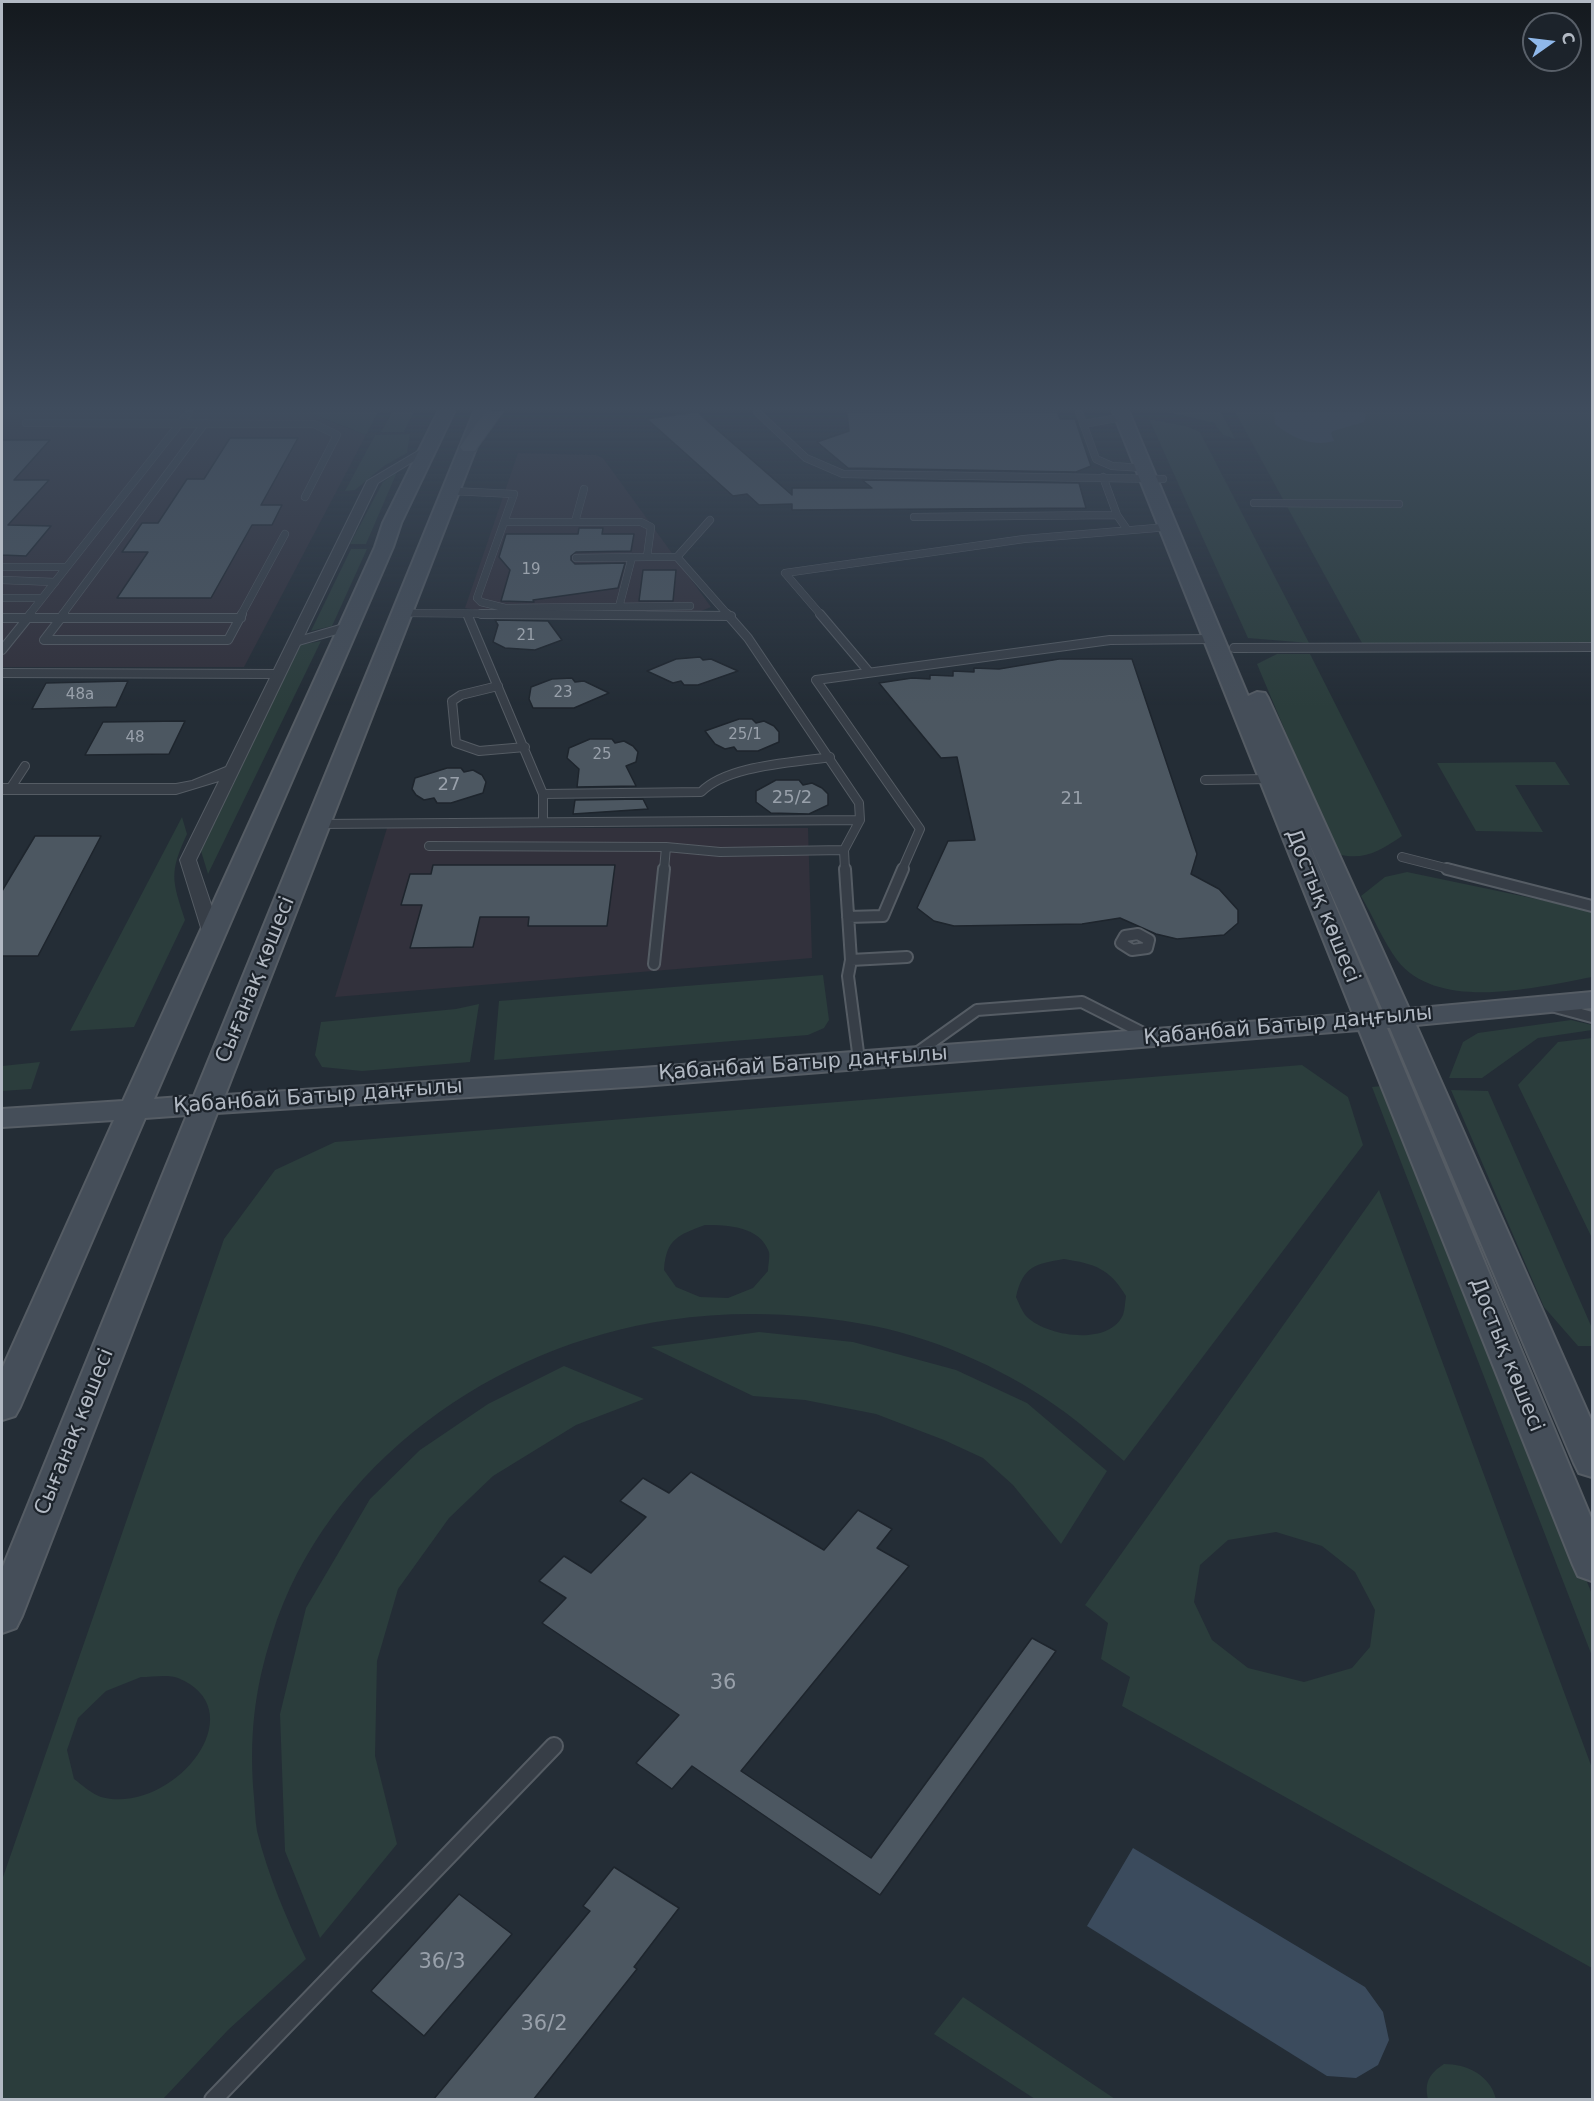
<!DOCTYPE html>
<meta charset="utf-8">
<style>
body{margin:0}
#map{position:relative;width:1594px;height:2101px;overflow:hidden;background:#242d36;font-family:"DejaVu Sans",sans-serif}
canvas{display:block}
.frame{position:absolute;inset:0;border:3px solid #b2b9c3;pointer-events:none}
.north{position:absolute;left:1522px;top:12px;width:60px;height:60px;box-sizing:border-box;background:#1c232b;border:2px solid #585f68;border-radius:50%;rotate:76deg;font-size:16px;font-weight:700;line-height:24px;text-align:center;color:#b2b9c3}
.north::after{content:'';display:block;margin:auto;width:21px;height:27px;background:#8fb8ea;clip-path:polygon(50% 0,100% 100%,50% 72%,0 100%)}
</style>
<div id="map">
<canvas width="1594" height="2101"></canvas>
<div class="frame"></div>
<div class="north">С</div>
</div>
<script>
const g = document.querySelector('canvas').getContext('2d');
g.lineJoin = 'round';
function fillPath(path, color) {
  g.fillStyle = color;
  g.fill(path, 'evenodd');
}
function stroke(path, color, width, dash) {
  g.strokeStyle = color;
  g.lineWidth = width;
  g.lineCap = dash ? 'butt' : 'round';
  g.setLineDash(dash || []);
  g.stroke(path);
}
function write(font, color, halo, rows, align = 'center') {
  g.font = font + ' "DejaVu Sans",sans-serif';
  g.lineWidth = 4.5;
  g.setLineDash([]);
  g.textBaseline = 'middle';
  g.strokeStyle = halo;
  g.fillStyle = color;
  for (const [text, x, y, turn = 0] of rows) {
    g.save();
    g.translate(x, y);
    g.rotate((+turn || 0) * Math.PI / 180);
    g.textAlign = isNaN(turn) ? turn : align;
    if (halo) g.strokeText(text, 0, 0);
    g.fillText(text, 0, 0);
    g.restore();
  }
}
fillPath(new Path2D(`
 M2,412H307L366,435L244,667H2Z
 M518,453L596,455L603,458L711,607L701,611H481L465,608Z
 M387,828H808L812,958L335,997Z`), '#32313c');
fillPath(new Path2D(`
 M307,412H378L366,435Z
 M392,412H414L404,432H381Z
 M1166,412H1221L1235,439L1223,435L1214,423Z
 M1235,412H1592V642L1362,643Z
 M1149,419L1186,426L1200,432L1309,643L1248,638Z
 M410,434L407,453L384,466L355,490L345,491L375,435Z
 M397,472L366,544H350L383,482Z
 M351,549H367L332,626L311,631Z
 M321,641L208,874L201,851L300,645Z
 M1277,654H1310L1402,836C1380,851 1364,861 1337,854L1257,664Z
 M1555,762L1570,785H1515L1543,832L1476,831L1437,763Z
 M182,817L187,834C169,873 172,880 185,920L134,1027L70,1031Z
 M1407,872L1589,910L1592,912V977C1537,987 1438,1013 1397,960C1383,941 1373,916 1361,896L1385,877Z
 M823,975L829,1020L824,1028L808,1035L494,1060L499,1001Z
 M479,1004L470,1062L362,1071L322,1067L315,1055L321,1022L456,1009Z
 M1571,1020L1592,1025V1030L1538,1038L1482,1078H1449L1463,1042L1478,1033Z
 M1592,1038V1238L1518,1085L1558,1042Z
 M40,1062L31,1089L2,1091V1066Z
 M1302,1065L1348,1097L1363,1145L1124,1461C1105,1445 1086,1428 1066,1413C1011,1372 941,1340 874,1326C806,1313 738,1310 669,1320C495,1345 326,1463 272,1635C254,1690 249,1739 254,1797C255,1808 255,1820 257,1831C268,1875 286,1918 306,1959L228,2030L163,2099H2V1880L224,1239L275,1170L335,1142ZM705,1225C727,1225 760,1226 769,1252C770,1257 768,1266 768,1271L753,1288L728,1298L700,1297L676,1287L664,1270C666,1239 678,1235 705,1225ZM1064,1259C1095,1264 1109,1268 1126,1296C1125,1302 1125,1309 1123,1315C1109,1346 1048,1337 1027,1317C1022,1312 1019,1303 1016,1297C1023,1266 1035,1264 1064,1259ZM141,1677C152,1677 168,1674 178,1678C258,1711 172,1816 101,1797C92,1794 82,1785 74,1779L67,1750L78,1718L106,1691Z
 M1382,1086L1592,1594V1656L1372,1087Z
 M1451,1090L1488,1091L1592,1328V1346H1578L1544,1307Z
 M1379,1190L1592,1768V1968L1122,1706L1130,1677L1101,1659L1108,1623L1085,1605ZM1276,1532L1322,1546L1355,1572L1375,1610L1370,1647L1352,1668L1304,1682L1248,1668L1212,1640L1194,1602L1200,1565L1228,1540Z
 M759,1332L853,1342L956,1370L1027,1403L1107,1471L1061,1544L1013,1485L983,1458L944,1440L876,1414L805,1400L753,1396L651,1347Z
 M564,1366L644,1399L576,1425L493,1476L449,1518L398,1589L377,1661L375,1756L397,1844L320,1938L285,1851L280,1714L306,1608L370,1499L420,1450L488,1404Z
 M963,1997L1115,2099H1035L934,2034Z
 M1444,2064C1467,2064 1490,2075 1496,2099H1428C1424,2082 1430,2073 1444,2064Z`), '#2b3d3c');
fillPath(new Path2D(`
 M1274,412H1362L1366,415L1364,422L1333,431L1331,433L1334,441C1312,447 1292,438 1275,424Z
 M1133,1848L1365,1987L1383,2012L1389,2040L1378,2065L1356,2078L1327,2076L1087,1926Z`), '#3b4b5d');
const building = new Path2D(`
 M697,412L792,495V488H872L862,480L1079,483L1086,508L792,510V504L759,505L747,494L733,496L647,419Z
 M847,412H1057L1060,419H1075L1091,466L1076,472L848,468L817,442L849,431Z
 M230,438H298L261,505H282L272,525H252L211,598H117L148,552H122L142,523H158L187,479H204Z
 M2,440H50L14,480H49L8,525L51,526L26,556L2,555Z
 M579,528H603L602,534H634L631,551L576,552L571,556V560L575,564L625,563L618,588L533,600L534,602L501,601L510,570L499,557L506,534H578Z
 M643,570H676L673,601H639Z
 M495,620L548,621L562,640L535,650L505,648L493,642L498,625Z
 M700,657L703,660L711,659L738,671L698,685H684L681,681L673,683L647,671L676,659Z
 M1059,659H1132L1197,854L1191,874L1219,889L1238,910V923L1224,935L1177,939L1156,934L1120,918L1082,924L954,926L934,921L917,908L948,841L975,840L957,757L941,758L879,683L912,678L930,679V675L953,676V671L974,672V668L999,669Z
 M572,678L575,682L584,681L609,693L574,708H533L529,699L531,687L552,679Z
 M128,681L116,707L32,709L46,683Z
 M739,719H752L756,723L764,721L774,726L779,732V742L758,751H737L734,747L725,749L715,744L705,731Z
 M185,721L169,754L85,755L103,722Z
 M590,739H612L615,743L624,741L633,746L638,752L636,762L626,766L636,786L577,787L579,769L567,758L569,748Z
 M447,768H461L464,772L473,770L482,775L486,782L483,793L451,803H437L434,798L424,800L416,795L412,789L415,778Z
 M776,780H799L803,785L812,783L822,788L828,794V805L809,814L771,813L756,802V791Z
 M643,799L648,809L573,814L575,800Z
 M35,836H101L38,956H2V891Z
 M433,865H615L607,926H528L529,917H480L473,947L410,948L422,905H401L410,874H431Z
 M691,1472L824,1550L858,1510L892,1529L877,1548L909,1566L741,1771L871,1858L1032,1638L1056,1651L880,1895L692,1766L672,1789L636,1763L679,1715L542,1623L566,1598L539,1581L564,1556L591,1573L646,1517L620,1501L643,1478L669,1493Z
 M614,1867L679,1908L634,1967L637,1969L533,2100H433L590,1911L583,1906Z
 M459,1894L512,1934L424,2036L371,1991Z`);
fillPath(building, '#4c5761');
stroke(building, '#1e252d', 1.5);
const laneFar3 = new Path2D(`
 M757,412L806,458L843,474L1163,479
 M1079,412L1096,459L1112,466L1144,468
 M26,423L314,424L337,435L305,497
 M1083,424L1123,417
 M1103,477L1117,515
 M451,491L514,494L504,522
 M1254,503L1399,504
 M914,517L1117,515L1126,528
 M575,522L584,489
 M677,557L710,520
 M576,558L647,557
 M2,567H66
 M2,580L55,582
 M2,598H42
 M690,606L505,608L481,602L477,598L504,522H641L651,527L647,557H677L728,615
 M619,607L632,557
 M402,613L645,615
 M29,615L189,412
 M62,615L205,423
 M241,615L285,534
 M821,615L785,573L1024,539L1168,527`);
const laneFar2 = new Path2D(`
 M64,614L44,640H228L242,614
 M481,614L731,616
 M727,614L748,638L859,803L860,820L844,850L845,870
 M820,614L869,672
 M468,616L543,794V822
 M2,618H241
 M295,642L347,627
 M1234,648L1592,647
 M2,650L31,614
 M2,673L279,674
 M498,686L461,695L452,701L456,743L479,751L525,747
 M1205,780L1270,779
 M10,789L25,766
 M543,794L701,792C728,765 792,763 830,757
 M318,824L860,820
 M429,846L666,847L720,852L844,850
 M1402,857L1453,870
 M664,870L666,847
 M902,870L920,829L816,680L1110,640L1213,639`);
const laneFar1 = new Path2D(`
 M845,869L851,960L848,976L859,1060
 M1447,869L1592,906
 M848,917L883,916L903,869
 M1138,934L1149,940L1147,948L1132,950L1121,943L1125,936Z
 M851,960L907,957
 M654,964L664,869
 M1555,1007L1592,1017
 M914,1055L977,1010L1082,1002L1149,1036`);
const lane = new Path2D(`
 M213,2100L554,1746`);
const street = new Path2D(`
 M428,445L434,448L432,450L378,483L196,860L221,934L218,938L212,939L203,934L180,860L219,781L176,794H2V784H176L192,781L226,767L367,481Z`);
const secondary = new Path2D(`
 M438,412H454L401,523L393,547L154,1099L194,1096L474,412H490L225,1095L642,1068L1353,1014L1113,412H1129L1248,696L1257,692L1265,693L1268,698L1409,1009L1592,992V1008L1416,1025L1592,1422V1477L1579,1473L1574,1463L1390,1028H1387L1592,1520V1581L1578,1576L1573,1565L1359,1030L642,1086L217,1113L22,1616L16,1628L2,1633V1569L187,1115L145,1118L20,1407L15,1416L2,1420V1369L114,1120L2,1127V1109L123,1101L375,547L383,523ZM1306,836L1383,1011L1380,1012Z`);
const primary = new Path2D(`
 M485,412H503L475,451H463L460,447Z`);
stroke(laneFar3, '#555c64', 8);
stroke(laneFar2, '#555c64', 10);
stroke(laneFar1, '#555c64', 14);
stroke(lane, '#555c64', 20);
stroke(street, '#555c64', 2);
stroke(secondary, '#555c64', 4);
stroke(primary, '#434a53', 2);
stroke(laneFar3, '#373e47', 7);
stroke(laneFar2, '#373e47', 8);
stroke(laneFar1, '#373e47', 10);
stroke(lane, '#373e47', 16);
fillPath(street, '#373e47');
fillPath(secondary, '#454e59');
fillPath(primary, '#555d67');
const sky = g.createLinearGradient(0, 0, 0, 706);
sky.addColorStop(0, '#14191e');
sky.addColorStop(0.58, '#3f4c5d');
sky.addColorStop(1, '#3f4c5d00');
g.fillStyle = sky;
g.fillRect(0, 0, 1594, 706);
write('15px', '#98a0aa', null, [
 ["19",531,570],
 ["21",526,636],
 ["23",563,693],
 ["48а",80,695],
 ["25/1",745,735],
 ["48",135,738],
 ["25",602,755]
]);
write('18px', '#98a0aa', null, [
 ["27",449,785],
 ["25/2",792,798],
 ["21",1072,799]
]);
write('21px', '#b2b9c3', '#1c232b', [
 ["Достық көшесі",1322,906,68],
 ["Сығанақ көшесі",256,980,-68],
 ["Қабанбай Батыр даңғылы",1288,1026,-5],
 ["Қабанбай Батыр даңғылы",803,1064,-4],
 ["Қабанбай Батыр даңғылы",318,1097,-4],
 ["Достық көшесі",1506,1355,68],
 ["Сығанақ көшесі",75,1432,-68]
]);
write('21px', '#98a0aa', null, [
 ["36",723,1684],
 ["36/3",442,1963],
 ["36/2",544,2025]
]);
</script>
